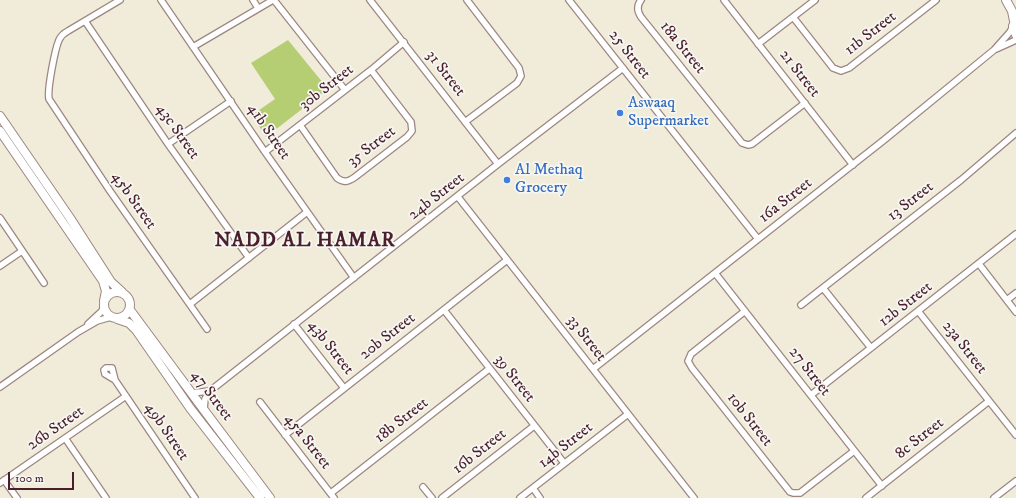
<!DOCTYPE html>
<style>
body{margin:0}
#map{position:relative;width:1016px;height:498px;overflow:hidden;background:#f0ecd9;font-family:"IM FELL DW Pica",serif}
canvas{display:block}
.scale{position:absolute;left:8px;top:472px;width:66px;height:18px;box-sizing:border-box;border:2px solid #4a1f2b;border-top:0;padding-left:5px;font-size:12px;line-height:14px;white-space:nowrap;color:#4a1f2b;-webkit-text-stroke:3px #f6f6f2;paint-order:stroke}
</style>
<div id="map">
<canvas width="1016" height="498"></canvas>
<div class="scale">100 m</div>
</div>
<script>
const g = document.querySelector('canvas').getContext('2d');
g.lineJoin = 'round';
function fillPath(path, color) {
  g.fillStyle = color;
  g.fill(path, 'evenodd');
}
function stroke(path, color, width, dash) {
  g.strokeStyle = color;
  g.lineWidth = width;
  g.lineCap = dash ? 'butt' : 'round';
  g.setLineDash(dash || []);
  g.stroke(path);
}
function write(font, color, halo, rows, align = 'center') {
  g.font = font + ' "IM FELL DW Pica",serif';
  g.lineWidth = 3.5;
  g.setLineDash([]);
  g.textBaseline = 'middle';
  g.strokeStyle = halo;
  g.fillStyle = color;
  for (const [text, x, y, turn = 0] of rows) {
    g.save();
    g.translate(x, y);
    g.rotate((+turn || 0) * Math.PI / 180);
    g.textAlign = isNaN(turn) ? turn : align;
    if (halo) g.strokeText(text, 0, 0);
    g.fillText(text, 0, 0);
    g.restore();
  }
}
fillPath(new Path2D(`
 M288,40L328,89L266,137L252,115L275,99L251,63Z`), '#b6ce73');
const street = new Path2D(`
 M120,0L68,31C64,33 61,36 59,40C55,49 47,90 49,99L110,191L207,329
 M161,0L265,152L354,278
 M253,0L258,8
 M274,0L345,90
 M370,0L498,164
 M569,0L758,239
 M641,0C637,5 637,11 641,17L742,143L748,145L752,144L805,103
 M724,0L853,165
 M793,17L833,68L841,71L849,68L936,0
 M85,21L168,144L249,258
 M758,44L815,0
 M193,47L273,0
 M996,49L1016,40
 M465,122L517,83L521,76L519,68L467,0
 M300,125L337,178C344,183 348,182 355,177L407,137L412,131L411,122L371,70
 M168,144L231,101
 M265,152L371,70L404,42
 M458,197L694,498
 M0,218L44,283
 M979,264L1016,312
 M0,266L22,251
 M715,273L882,486
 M823,288L871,348
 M1007,300L1016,293
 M190,304L307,212
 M801,305L961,180L1016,133
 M444,310L564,463
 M745,311L691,354L688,361L692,368L790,492L793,493H800L854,451
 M918,311L1016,435
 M88,324L102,311L104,305
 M294,324L344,388
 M593,369L884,140L994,50L1010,32L1013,26
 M115,380L105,374L104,370L106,368H112L115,380L195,498
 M0,387L78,332L97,321L111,317
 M191,393L210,391
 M811,395L1016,234
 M260,402L334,498
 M204,409L205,399L210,391L498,164L623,68
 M285,435L507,260
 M65,438L106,498
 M4,480L17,498
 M0,483L126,396
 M423,487L432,498
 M533,488L540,498
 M331,493L489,369
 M442,498L534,426
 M520,498L628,414
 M866,498L989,401
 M994,498L1016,481`);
const secondary = new Path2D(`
 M1006,0L1012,11L1014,21
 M1016,19L1013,26L1016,35
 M0,116L70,218L111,282L122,292
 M0,131L103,281L106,291L104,301
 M104 305a13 13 0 1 1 26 0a13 13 0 1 1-26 0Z
 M130,310L204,410L270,498
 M117,319L129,323L136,330L190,408L260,498`);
stroke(street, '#9d8682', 8);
stroke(secondary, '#9d8682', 10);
stroke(street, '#fff', 5.5);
stroke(secondary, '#fff', 8);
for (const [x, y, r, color] of [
 [620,113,4,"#3f7fe0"],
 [507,180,4,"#3f7fe0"]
]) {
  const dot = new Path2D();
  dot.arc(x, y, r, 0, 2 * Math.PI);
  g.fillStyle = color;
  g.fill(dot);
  stroke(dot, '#f6f6f2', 1.5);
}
write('16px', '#4a1f2b', '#f6f6f2', [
 ["11b Street",871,34,-38],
 ["18a Street",682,48,51],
 ["25 Street",629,55,52],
 ["31 Street",445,74,52],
 ["21 Street",799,74,52],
 ["30b Street",327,88,-38],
 ["43c Street",177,132,55],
 ["41b Street",268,132,56],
 ["35 Street",372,147,-37],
 ["24b Street",437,197,-38],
 ["45b Street",133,201,55],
 ["16a Street",786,201,-38],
 ["13 Street",911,202,-38],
 ["12b Street",906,305,-38],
 ["20b Street",388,337,-38],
 ["33 Street",586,339,52],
 ["43b Street",330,348,52],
 ["23a Street",964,348,52],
 ["27 Street",809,372,52],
 ["39 Street",514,379,52],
 ["47 Street",211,396,53],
 ["10b Street",749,420,52],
 ["18b Street",402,421,-38],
 ["26b Street",56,429,-35],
 ["49b Street",166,432,56],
 ["8c Street",920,439,-38],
 ["45a Street",307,442,52],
 ["14b Street",566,446,-38],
 ["16b Street",480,452,-38]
]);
write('16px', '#366cbe', '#f6f6f2', [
 ["Aswaaq",628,104],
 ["Supermarket",628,122],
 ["Al Methaq",515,171],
 ["Grocery",515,189]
], 'left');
g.letterSpacing = '1px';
write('bold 20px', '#4a1f2b', '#f6f6f2', [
 ["NADD AL HAMAR",305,242]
]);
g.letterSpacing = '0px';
</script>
